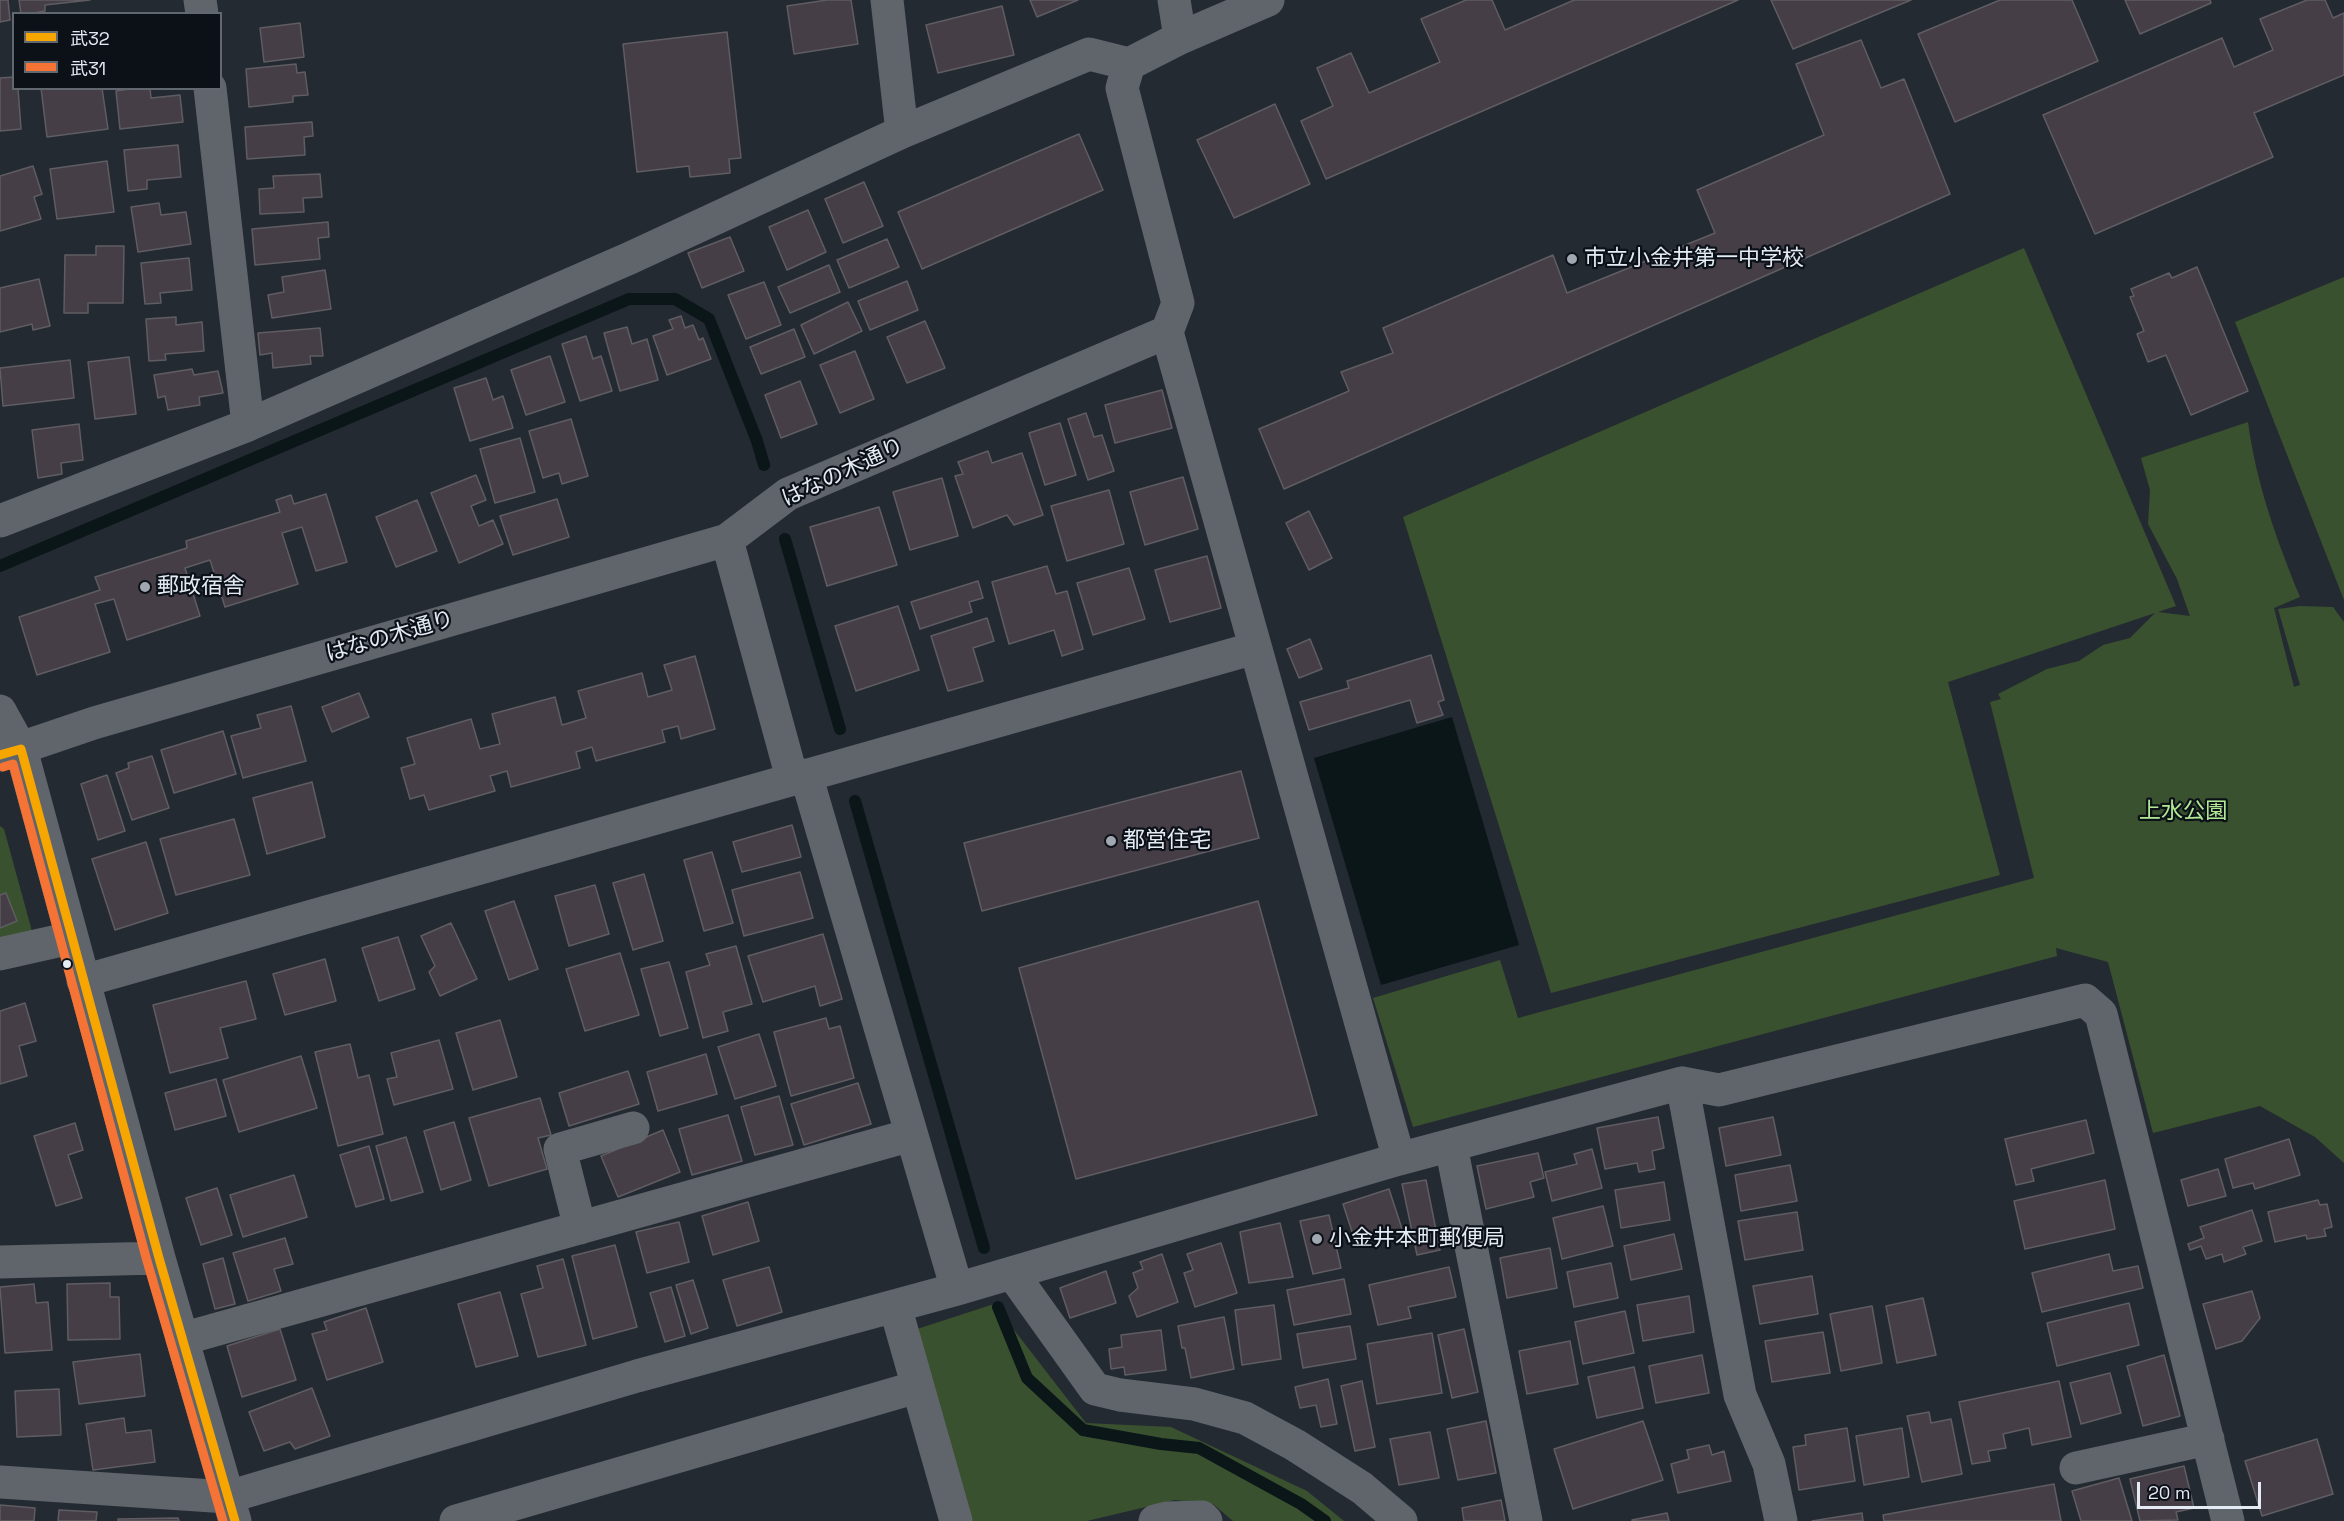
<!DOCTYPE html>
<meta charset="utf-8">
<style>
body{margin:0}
#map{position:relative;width:2344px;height:1521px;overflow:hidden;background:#242a32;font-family:"Space Grotesk","Noto Sans JP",sans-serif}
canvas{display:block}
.legend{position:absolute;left:12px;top:12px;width:210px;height:78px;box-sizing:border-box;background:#0c1118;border:2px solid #626870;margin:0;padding:8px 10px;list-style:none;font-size:18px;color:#e4ebf5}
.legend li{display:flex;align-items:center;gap:12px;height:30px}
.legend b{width:30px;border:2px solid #626870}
.scale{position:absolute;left:2137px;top:1482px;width:124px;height:27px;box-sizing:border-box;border:3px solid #e4ebf5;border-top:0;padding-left:8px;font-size:18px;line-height:21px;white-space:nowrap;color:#e4ebf5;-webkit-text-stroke:4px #0c1118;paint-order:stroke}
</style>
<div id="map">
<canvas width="2344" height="1521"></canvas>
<ul class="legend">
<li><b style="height:8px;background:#f7a600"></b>武32</li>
<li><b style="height:8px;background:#f57335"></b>武31</li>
</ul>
<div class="scale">20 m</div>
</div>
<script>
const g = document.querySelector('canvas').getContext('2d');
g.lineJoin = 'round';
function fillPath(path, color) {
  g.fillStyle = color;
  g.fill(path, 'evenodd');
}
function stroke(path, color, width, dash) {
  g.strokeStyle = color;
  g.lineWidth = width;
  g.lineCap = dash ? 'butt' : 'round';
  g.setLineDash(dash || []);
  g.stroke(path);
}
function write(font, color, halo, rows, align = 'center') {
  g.font = font + ' "Space Grotesk","Noto Sans JP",sans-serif';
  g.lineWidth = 4.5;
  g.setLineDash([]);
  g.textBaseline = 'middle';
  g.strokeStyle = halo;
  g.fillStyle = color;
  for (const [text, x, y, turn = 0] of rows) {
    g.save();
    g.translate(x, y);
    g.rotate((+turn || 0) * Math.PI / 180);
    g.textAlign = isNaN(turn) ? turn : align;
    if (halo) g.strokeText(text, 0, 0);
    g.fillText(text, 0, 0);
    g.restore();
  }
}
fillPath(new Path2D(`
 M2024,248L2176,606L2158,612L2190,616L2177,579L2148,524L2150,490L2141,458L2248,422C2256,483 2277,541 2300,597L2274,608L2294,687L2300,685L2278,609L2300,606L2333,607L2344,622V1163L2315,1137L2260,1106L2153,1133L2108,962L2056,948L2057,956L1413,1127L1373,998L1500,960L1518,1018L2034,878L1990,702L2001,699L1998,694L2047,669L2079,661L2103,645L2130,638L2155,613L1948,682L2000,875L1551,993L1403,517Z
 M2344,277V600L2235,322Z
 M0,826L4,829L33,935L0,944Z
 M994,1304L1086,1423L1171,1427L1307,1491L1344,1521H1233L1213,1504L1175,1500L1087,1521H961L908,1332Z`), '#3a512f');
fillPath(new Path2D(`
 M1452,717L1519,945L1381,985L1314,758Z`), '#0a1618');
stroke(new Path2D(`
 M785,539L840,729
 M0,566L629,299H675L709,319L757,441L764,465
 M855,801L984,1248
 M998,1307L1027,1378L1083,1430L1161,1444L1199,1448L1301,1504L1325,1521`), '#0a1618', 12);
const building = new Path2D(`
 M0,0H8L10,20L0,22Z
 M19,0H90L45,5V11L28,14H21Z
 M827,0H851L858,44L794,54L787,6Z
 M1030,0H1078L1037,17Z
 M1466,0H1492L1505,30L1574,0H1738L1326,179L1301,121L1333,106L1317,68L1351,53L1369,93L1440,62L1421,19Z
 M1771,0H1911L1793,49Z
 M2000,0H2072L2098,61L1955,122L1918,34Z
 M2125,0H2210L2211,3L2140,34Z
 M2307,0H2325L2333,18L2344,13V75L2254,113L2273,157L2095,234L2043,115L2222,38L2234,67L2273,50L2260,19Z
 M1002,6L1014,55L938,73L926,25Z
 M300,23L304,57L264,62L260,28Z
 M727,32L741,158L729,159L730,173L690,177L689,166L637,172L623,44Z
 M1861,40L1881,88L1904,79L1950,194L1284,489L1259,429L1349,391L1341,372L1393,353L1383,328L1553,255L1567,293L1715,233L1697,190L1824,135L1796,64Z
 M296,64L297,73L305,72L308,95L293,96V102L249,107L246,69Z
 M14,77V88H18L21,129L0,131V78Z
 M41,88H102L108,129L47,137Z
 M136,88H150L151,98L180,95L183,122L120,129L116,91Z
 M1275,104L1310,184L1234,218L1197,140Z
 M312,122L313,136L304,137L305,155L247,159L245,127Z
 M1079,134L1103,190L922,269L898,212Z
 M178,145L181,177L147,180V189L128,191L124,150Z
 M107,161L114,212L57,219L50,169Z
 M33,166L42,194L34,197L41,219L0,231V176Z
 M320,174L322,197L303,198L304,212L260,214L259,189L274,188L273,176Z
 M864,182L883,226L843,243L825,199Z
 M159,203L161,215L186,212L191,244L138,252L131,207Z
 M808,210L826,252L787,270L769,227Z
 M328,222L329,237L318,238L320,259L255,265L252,229Z
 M730,237L744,271L702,288L688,253Z
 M887,239L899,267L849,288L837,260Z
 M96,246H124L123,303H88V313H64L65,255H96Z
 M189,258L192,290L160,293L161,303L145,304L141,263Z
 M829,265L840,292L790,313L778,287Z
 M2197,267L2248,391L2191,415L2166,355L2148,362L2137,334L2144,331L2130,297L2134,296L2131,289L2169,273L2172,278Z
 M325,270L331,309L272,318L268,295L284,292L282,277Z
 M39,279L50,326L33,330L32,324L0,332V288Z
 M907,281L918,310L870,330L858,301Z
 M764,282L781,325L746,339L728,295Z
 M848,302L862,331L814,354L801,325Z
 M681,316L685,328L693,325L699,340L703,338L711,359L667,375L653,336L673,329L669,320Z
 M176,317V325L202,322L204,351L165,354L166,360L149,361L146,319Z
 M925,321L945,368L907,383L887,337Z
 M627,327L632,344L647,339L658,380L620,391L604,333Z
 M320,328L323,356H310L311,364L273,368L272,353L260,355L258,333Z
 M794,329L805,357L761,374L750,347Z
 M586,336L593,359L601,356L612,391L580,401L562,344Z
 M855,351L874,399L840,413L820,365Z
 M550,356L565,402L526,415L511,370Z
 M129,357L136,414L95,419L88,362Z
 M70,360L74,398L3,406L0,368Z
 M192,369L194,375L218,371L223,393L199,397L200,405L168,410L165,396L158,398L154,375Z
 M486,378L493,400L503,396L513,428L470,441L454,388Z
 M800,381L817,424L781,438L765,395Z
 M1162,390L1172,428L1115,443L1105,405Z
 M1086,413L1094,437L1102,435L1114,471L1088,480L1068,419Z
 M571,419L588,476L562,484L559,473L543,478L529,431Z
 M1060,423L1076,475L1045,485L1029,433Z
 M79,424L83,460L61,463L62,474L38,478L32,430Z
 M520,438L535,492L495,503L480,449Z
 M988,451L992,463L1022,453L1043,515L1014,525L1007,515L973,528L955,476L963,474L958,462Z
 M476,475L486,500L471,506L479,526L493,520L503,544L459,563L431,493Z
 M1183,477L1198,529L1145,545L1130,492Z
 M942,478L958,536L910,550L893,492Z
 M1109,490L1124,544L1067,561L1051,506Z
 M326,494L347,562L316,571L302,527L282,533L298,584L225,607L210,560L185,568L200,616L127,640L114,599L95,604L110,652L37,675L19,617L100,590L95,577L187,548L186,541L280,512L276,500L291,495L294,504Z
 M557,499L569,537L513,555L500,516Z
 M417,500L437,551L396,567L376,517Z
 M879,507L897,565L827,586L810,527Z
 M1309,511L1332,558L1309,570L1286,523Z
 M1207,556L1221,608L1170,622L1155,570Z
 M1047,566L1056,594L1067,591L1083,649L1062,656L1054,630L1009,644L992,582Z
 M1129,568L1145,619L1093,635L1077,583Z
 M978,581L983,598L969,602L972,612L920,629L911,602Z
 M898,606L919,670L856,691L835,626Z
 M987,618L994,641L973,648L983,681L948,691L931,636Z
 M1310,639L1322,669L1299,678L1287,649Z
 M1431,655L1444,700L1438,702L1443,715L1417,723L1410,700L1309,730L1300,702L1349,688L1347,681Z
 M695,656L715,729L681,739L678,726L662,730L665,742L596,761L592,747L576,752L580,768L511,787L507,771L490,776L495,791L429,810L424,795L410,799L401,768L415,764L407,738L471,719L480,749L500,744L492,714L555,697L562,725L586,718L578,691L642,673L648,697L672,690L664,665Z
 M359,693L369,717L332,732L322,707Z
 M291,706L306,761L243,778L231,736L261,728L257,715Z
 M223,731L236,774L174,793L161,750Z
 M152,756L169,808L132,820L116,773L129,768L128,763Z
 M1241,771L1259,838L982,911L964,843Z
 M107,775L125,831L98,840L81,784Z
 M312,782L325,837L267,854L253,798Z
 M234,819L250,875L176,895L160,839Z
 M792,825L801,857L742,872L733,842Z
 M146,842L168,913L115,930L92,859Z
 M712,852L733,923L704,931L684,860Z
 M800,872L813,918L744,936L732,890Z
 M644,874L663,941L633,950L613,883Z
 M595,885L609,934L569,946L555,896Z
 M6,893L17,921L0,928V895Z
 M514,901L538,969L509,980L485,911Z
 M1258,901L1317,1115L1076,1179L1019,968Z
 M451,923L477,979L440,996L429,972L435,966L421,936Z
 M823,934L842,999L820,1006L815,986L763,1002L748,956Z
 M398,937L415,989L379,1001L362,948Z
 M736,946L752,1004L723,1012L728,1031L703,1038L686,972L710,965L706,954Z
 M620,953L639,1015L585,1031L566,969Z
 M325,959L336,1001L285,1015L273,974Z
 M669,962L688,1028L660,1036L641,969Z
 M246,981L256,1019L220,1028L228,1058L170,1073L153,1005Z
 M25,1003L36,1041L19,1046L27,1076L0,1084V1011Z
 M826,1018L829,1029L840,1026L854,1078L791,1096L774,1032Z
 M500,1020L517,1077L473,1090L456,1033Z
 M759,1034L776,1086L735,1099L718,1047Z
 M439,1040L453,1089L394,1105L387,1079L397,1077L391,1053Z
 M350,1044L358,1078L369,1075L383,1134L338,1146L315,1052Z
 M706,1054L717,1094L658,1111L647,1072Z
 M301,1056L317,1108L239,1132L223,1080Z
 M628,1071L639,1104L569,1126L559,1093Z
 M216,1079L226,1116L175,1130L165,1093Z
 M858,1083L871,1124L804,1145L791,1104Z
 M779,1096L793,1145L755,1155L741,1107Z
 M540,1098L551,1135L538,1138L547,1169L489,1186L469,1118Z
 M728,1115L742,1161L692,1175L679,1129Z
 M1658,1117L1664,1148L1652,1151L1655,1169L1639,1172L1637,1163L1605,1169L1597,1128Z
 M1773,1117L1781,1155L1726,1166L1719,1128Z
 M2086,1120L2094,1153L2031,1169L2034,1181L2016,1185L2005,1139Z
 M454,1122L471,1180L441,1190L424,1131Z
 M75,1123L83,1150L68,1155L82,1198L56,1206L34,1136Z
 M663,1130L680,1172L618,1197L601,1156Z
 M406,1137L423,1192L391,1201L376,1146Z
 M2289,1139L2300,1175L2255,1189L2253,1183L2233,1188L2225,1159Z
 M369,1146L384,1199L356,1207L340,1155Z
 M1592,1149L1602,1188L1552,1201L1545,1172L1577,1164L1574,1154Z
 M1538,1153L1544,1178L1530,1182L1534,1197L1486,1209L1477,1166Z
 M1790,1165L1797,1201L1741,1211L1735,1175Z
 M2218,1169L2226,1196L2188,1206L2181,1180Z
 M294,1175L307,1217L243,1237L230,1195Z
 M1426,1180L1440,1250L1417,1255L1402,1184Z
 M2105,1180L2115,1229L2025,1249L2014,1201Z
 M1664,1182L1670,1220L1621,1228L1615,1190Z
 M217,1188L232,1235L201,1245L186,1198Z
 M1389,1189L1402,1229L1356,1244L1343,1204Z
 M2318,1200L2320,1205L2327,1204L2332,1227L2324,1229L2326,1236L2307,1239L2306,1235L2275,1242L2268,1212Z
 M748,1202L759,1241L713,1255L702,1216Z
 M1603,1206L1613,1246L1562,1259L1553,1218Z
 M2252,1210L2262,1241L2243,1247L2246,1254L2224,1262L2222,1254L2206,1259L2201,1246L2190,1250L2188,1244L2204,1238L2200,1227Z
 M1797,1212L1803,1250L1745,1260L1738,1221Z
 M1329,1215L1341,1268L1313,1274L1300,1221Z
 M679,1222L689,1262L647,1273L636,1232Z
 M1280,1223L1293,1277L1249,1283L1240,1232Z
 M1674,1234L1682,1269L1631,1280L1624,1246Z
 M285,1238L293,1264L274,1269L281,1291L248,1301L233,1253Z
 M1221,1243L1237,1293L1195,1307L1184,1273L1193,1270L1187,1254Z
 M615,1245L637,1327L593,1339L572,1256Z
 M1550,1248L1557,1288L1507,1298L1500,1258Z
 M1162,1254L1178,1302L1137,1317L1129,1296L1138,1288L1133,1273L1143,1269L1140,1262Z
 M2109,1254L2113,1271L2138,1266L2143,1288L2042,1312L2032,1273Z
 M223,1258L235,1304L215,1309L203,1264Z
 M563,1259L586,1345L538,1357L521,1294L543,1288L537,1266Z
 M1611,1263L1618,1298L1574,1307L1567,1272Z
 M769,1267L782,1312L737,1326L723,1280Z
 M1449,1267L1456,1297L1408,1307L1411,1318L1378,1325L1369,1285Z
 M1106,1271L1116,1303L1070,1318L1060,1288Z
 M1812,1276L1818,1314L1760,1324L1753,1286Z
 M1344,1279L1351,1314L1294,1325L1287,1290Z
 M693,1280L708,1328L691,1334L676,1285Z
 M110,1283V1297H119L120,1339L68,1340L67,1284Z
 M34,1284L36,1303L48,1302L52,1350L5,1353L0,1287Z
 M671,1287L685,1336L665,1342L650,1293Z
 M2252,1291L2260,1318L2242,1341L2216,1349L2203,1304Z
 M500,1292L518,1356L476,1367L458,1304Z
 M1689,1296L1694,1332L1643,1341L1637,1305Z
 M1923,1298L1936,1355L1897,1363L1886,1306Z
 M2129,1303L2139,1345L2057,1366L2047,1323Z
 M1274,1305L1281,1359L1242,1365L1235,1310Z
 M1872,1306L1882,1363L1841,1371L1830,1314Z
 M366,1308L383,1362L327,1380L312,1334L327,1330L324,1322Z
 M1625,1311L1634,1353L1583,1364L1575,1322Z
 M1224,1317L1234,1369L1191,1378L1185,1348H1182L1178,1326Z
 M1350,1326L1356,1359L1303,1368L1297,1334Z
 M280,1329L296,1380L242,1397L227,1346Z
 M1464,1329L1478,1392L1452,1398L1438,1335Z
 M1161,1330L1166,1370L1125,1375L1124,1367L1111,1369L1109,1349L1122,1347L1121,1335Z
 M1823,1332L1830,1373L1772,1382L1765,1341Z
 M1432,1333L1442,1393L1377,1404L1367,1344Z
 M1570,1341L1578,1384L1527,1394L1519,1351Z
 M140,1354L145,1396L79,1404L73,1362Z
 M1702,1355L1709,1393L1656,1403L1649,1366Z
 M2164,1355L2180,1416L2143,1426L2127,1366Z
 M1634,1367L1643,1408L1597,1418L1588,1377Z
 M2110,1373L2121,1413L2081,1424L2070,1383Z
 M1328,1379L1337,1424L1321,1427L1316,1405L1300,1408L1295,1387Z
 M1362,1381L1375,1447L1355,1451L1341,1386Z
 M2059,1381L2071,1437L2032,1445L2029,1428L2003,1434L2006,1448L1988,1451L1990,1461L1972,1464L1959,1402Z
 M312,1388L330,1436L295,1449L290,1442L264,1451L249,1412Z
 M59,1389L61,1435L17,1437L15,1391Z
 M1929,1412L1931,1423L1951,1419L1962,1474L1922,1482L1907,1416Z
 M124,1418L126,1433L151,1430L155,1462L93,1470L86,1424Z
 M1486,1421L1496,1473L1458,1480L1447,1429Z
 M1643,1421L1663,1480L1573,1509L1554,1449Z
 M1847,1428L1855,1481L1799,1490L1793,1447L1806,1445L1805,1435Z
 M1902,1428L1909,1477L1864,1485L1856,1436Z
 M1430,1432L1439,1478L1399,1485L1390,1439Z
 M2317,1439L2333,1494L2262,1516L2245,1461Z
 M1709,1445L1712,1455L1724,1451L1731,1481L1678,1493L1671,1464L1689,1459L1687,1450Z
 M2184,1466L2194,1508L2176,1512L2178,1520L2140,1521L2130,1479Z
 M2119,1478L2132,1521H2081L2072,1491Z
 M2054,1484L2061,1521H1884L1883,1515Z
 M1501,1500L1505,1521H1464L1462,1508Z
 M0,1505L35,1508L34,1521H0Z
 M59,1510L97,1512L96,1521H58Z
 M1667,1513L1669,1521H1632V1520Z
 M1862,1513L1863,1521H1812Z
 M178,1518L179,1521H118V1519Z`);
fillPath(building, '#453e47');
stroke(building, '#5f5d62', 1.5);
stroke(new Path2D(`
 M200,0L202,14
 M887,0L902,132
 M1174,0L1180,38
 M210,88L248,425
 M1167,332L1399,1159
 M0,521L248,425L630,258L902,132L1089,54L1129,64
 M727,540L792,778
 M0,711L21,749L159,1258L235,1521
 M0,755L94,723L727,540L788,494L1167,332L1178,303L1122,88L1129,64L1180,38L1268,0
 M806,775L957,1289
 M0,954L71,938
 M83,981L1255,648
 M1682,1083L1740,1395L1769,1464L1781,1521
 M1451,1146L1526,1521
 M580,1228L560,1149L633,1128
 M0,1262L159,1258
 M1012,1273L1095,1389L1120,1395L1194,1404L1245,1418L1295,1445L1362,1488L1401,1521
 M895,1306L956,1521
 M182,1339L911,1135
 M2076,1468L2208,1439
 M0,1482L228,1497L637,1376L957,1289L1399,1159L1682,1083L1719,1090L2085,1000L2101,1014L2228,1521
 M456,1521L917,1387
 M1155,1521L1167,1518L1202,1517L1206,1521`), '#60656b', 33);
stroke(new Path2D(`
 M0,755L21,749L159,1258L235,1521`), '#f7a600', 9);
stroke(new Path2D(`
 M3,767L13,764L147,1261L223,1521`), '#f57335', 9);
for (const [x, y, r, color] of [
 [1572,259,6,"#a1a7b1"],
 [145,587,6,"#a1a7b1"],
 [1111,841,6,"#a1a7b1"],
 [67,964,5,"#e4ebf5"],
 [1317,1239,6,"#a1a7b1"]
]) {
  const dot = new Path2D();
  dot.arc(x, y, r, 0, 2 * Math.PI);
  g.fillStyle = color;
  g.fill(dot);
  stroke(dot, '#0c1118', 2);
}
write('22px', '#e4ebf5', '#0c1118', [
 ["市立小金井第一中学校",1584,259],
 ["郵政宿舎",157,587],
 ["都営住宅",1123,841],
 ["小金井本町郵便局",1329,1239]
], 'left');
write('22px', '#e4ebf5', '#0c1118', [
 ["はなの木通り",843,473,-25],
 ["はなの木通り",390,637,-16]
]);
write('22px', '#b1e995', '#0c1118', [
 ["上水公園",2183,812]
]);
</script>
